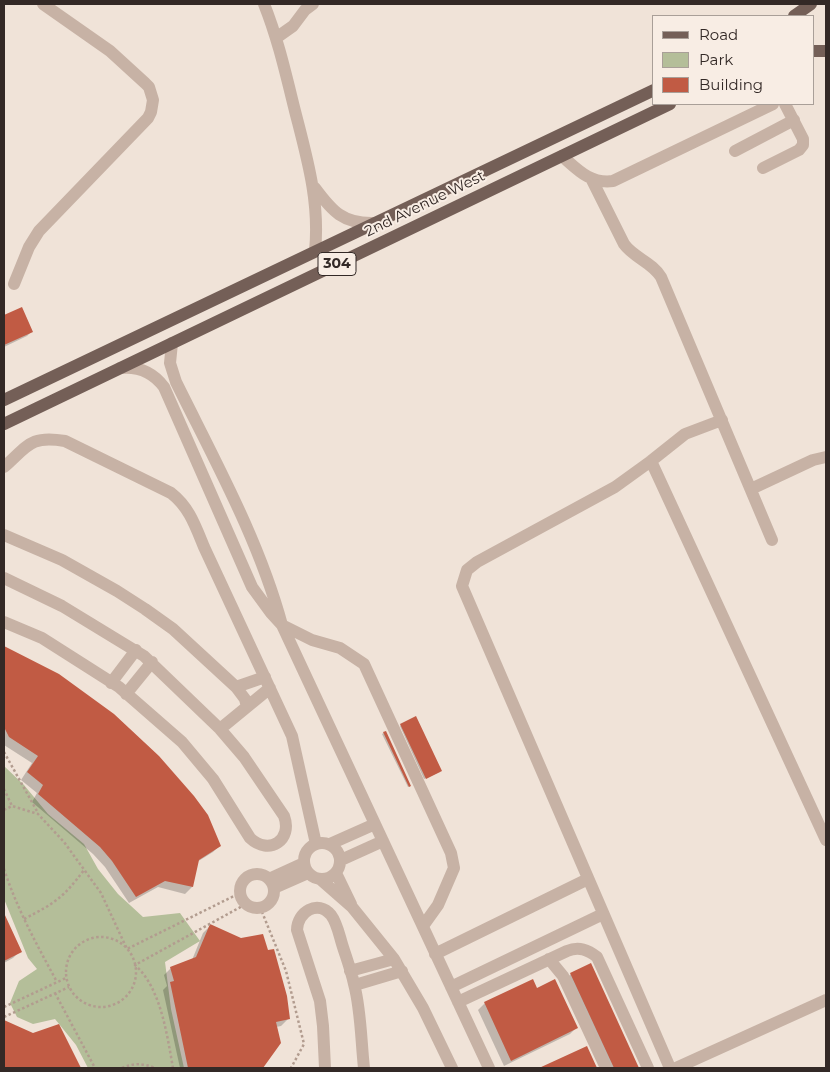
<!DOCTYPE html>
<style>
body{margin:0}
#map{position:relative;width:830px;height:1072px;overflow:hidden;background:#f0e3d8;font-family:Montserrat,sans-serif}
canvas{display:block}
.frame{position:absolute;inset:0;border:5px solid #332926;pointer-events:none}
.legend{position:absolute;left:652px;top:15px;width:162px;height:90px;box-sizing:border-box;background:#f8ede4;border:1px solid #a99f98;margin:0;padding:6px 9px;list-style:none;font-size:15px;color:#332926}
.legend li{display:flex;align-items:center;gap:10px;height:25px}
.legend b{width:25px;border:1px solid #a99f98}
</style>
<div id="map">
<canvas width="830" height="1072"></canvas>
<div class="frame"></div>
<ul class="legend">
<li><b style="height:6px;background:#745f57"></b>Road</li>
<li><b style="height:14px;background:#b4be99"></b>Park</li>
<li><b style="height:14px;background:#c15b44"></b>Building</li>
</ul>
</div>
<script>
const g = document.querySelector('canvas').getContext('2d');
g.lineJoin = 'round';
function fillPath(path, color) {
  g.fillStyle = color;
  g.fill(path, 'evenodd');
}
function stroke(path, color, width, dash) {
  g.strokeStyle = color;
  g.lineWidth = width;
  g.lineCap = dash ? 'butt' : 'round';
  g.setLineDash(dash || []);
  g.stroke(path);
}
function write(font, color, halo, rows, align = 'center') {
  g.font = font + ' Montserrat,sans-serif';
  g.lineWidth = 4;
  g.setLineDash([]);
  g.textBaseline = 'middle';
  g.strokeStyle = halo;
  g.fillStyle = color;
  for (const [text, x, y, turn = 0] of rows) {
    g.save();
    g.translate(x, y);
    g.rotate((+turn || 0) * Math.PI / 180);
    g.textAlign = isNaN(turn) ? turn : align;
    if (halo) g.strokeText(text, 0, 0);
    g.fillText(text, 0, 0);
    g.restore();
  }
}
fillPath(new Path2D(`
 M4,766L24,785L48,814L84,844L98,869L118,894L143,917L180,913L200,941L165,962L171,1009L184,1068H88L76,1045L55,1019L33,1024L17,1017L10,1003L19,981L37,969L28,958L4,899Z`), '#b4be99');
fillPath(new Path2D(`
 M21,308L32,331L27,336L4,347V316Z
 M4,648L58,675L220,845L213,852L197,862L192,887L185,894L158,887L129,903L105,867L93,854L32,802L37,793L21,780L32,763L4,745Z
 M401,725L440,772L424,779L400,726Z
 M385,732L410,786L408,787L382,734Z
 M4,916L20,951L13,958L4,963Z
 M210,926L288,1019L281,1026L276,1027L279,1043L262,1068H180L163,990L167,986L164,975L171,968L192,960L203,933Z
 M590,965L638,1068H605L564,980L571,974Z
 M536,990L577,1027L570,1034L504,1066L478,1010L485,1003Z
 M5,1022L33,1035L59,1025L80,1068H4Z
 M586,1048L597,1068H542Z`), '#0003');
fillPath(new Path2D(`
 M22,307L33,332L4,345V315Z
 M4,646L59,674L114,714L159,756L194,796L208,815L221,846L199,860L193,887L165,881L136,897L112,861L100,847L38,794L43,785L27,772L38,756L9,737L4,727Z
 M416,716L442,771L426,779L400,724Z
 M386,731L411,786L409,787L383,732Z
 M4,913L22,952L4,961Z
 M210,924L241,938L263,934L268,950L274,949L287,996L290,1019L276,1022L281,1043L263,1068H188L170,982L174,981L170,967L196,957Z
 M591,963L639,1068H614L570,973Z
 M533,979L537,988L555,979L578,1028L511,1061L484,1002Z
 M4,1020L33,1033L59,1024L81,1068H4Z
 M587,1046L597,1068H539Z`), '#c15b44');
stroke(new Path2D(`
 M4,752L38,813
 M4,789L12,806
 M4,810L12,806L38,814L64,842L101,893L127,949L240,893
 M4,869C17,909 37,945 57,982
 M260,907L286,971L304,1044L291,1068
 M24,919C55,903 63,898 84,870
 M66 972a35 35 0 1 1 70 0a35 35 0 1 1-70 0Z
 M55,993L95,1068
 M4,1007L66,978
 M4,1017L69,987
 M122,1068C133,1063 143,1063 155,1068
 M173,1068C167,1035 161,988 135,965L246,904`), '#b29c8f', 2.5, [2.5, 2.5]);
stroke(new Path2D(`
 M264,4C278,39 286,75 295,111C307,158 320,202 315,251
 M276,38L293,26L305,10L313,4
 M735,151L794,120
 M562,156C578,170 590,184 613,181L773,104
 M763,168L799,150L803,145V139L785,104
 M592,180L624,244C634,258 652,262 661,277L772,540
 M315,188C332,211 343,224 374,223
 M14,284L29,247L39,231L148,118L151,112L153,100L149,87L145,83L110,51L43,4
 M172,343L170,363L176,382C215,461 259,540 282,625L489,1068
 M120,368C139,366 153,372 164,387L252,587L271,613L282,625L312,640L340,648L364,664L451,853L454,868L438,905L423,926
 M651,461L826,840
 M4,467C28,446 30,435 65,441L171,493C189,507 195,525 204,547L292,736L316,844
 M751,489L813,460L826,457
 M4,535L62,560L117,591L145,609L173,629L236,687L245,699L247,707
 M4,578L62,606L144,656L220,729L244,757L284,816C293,840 269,856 250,838L213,779L182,742L119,687L42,638L4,622
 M111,683L136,650
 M236,687L265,677
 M126,694L152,662
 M220,729L270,688
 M304 861a18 18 0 1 1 36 0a18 18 0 1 1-36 0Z
 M330,844L375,824
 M341,860L383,841
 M336,873L351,904
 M240 891a17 17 0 1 1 34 0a17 17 0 1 1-34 0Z
 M269,879L304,863
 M320,879L352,907L394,959L423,1008L452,1068
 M274,888L308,873
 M435,954L588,879
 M549,959L563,976L606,1068
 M350,971L394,959
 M355,985L402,971
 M451,987L603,914
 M458,1002L567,951C579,946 588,950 597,957L648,1068
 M325,1068L323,1026L320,1001L297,930C297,912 318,899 331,915C337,923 339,934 342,944C346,957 351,970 354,984C361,1010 361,1041 364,1068
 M670,1068L462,586L467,570L477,562L615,487L651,461L685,434L722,420
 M676,1068L826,1000`), '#c7b2a5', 12);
stroke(new Path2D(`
 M794,16L811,4
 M814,51H826
 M4,400L654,90
 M4,424L670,104`), '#745f57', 12);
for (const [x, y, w] of [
 [337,264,38]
]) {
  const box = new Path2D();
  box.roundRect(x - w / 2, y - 11.5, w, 23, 4);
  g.fillStyle = '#f8ede4';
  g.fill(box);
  stroke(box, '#332926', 1);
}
write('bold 14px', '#332926', null, [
 ["304",337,264]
]);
write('15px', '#332926', '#f8ede4', [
 ["2nd Avenue West",425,204,-26]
]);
</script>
